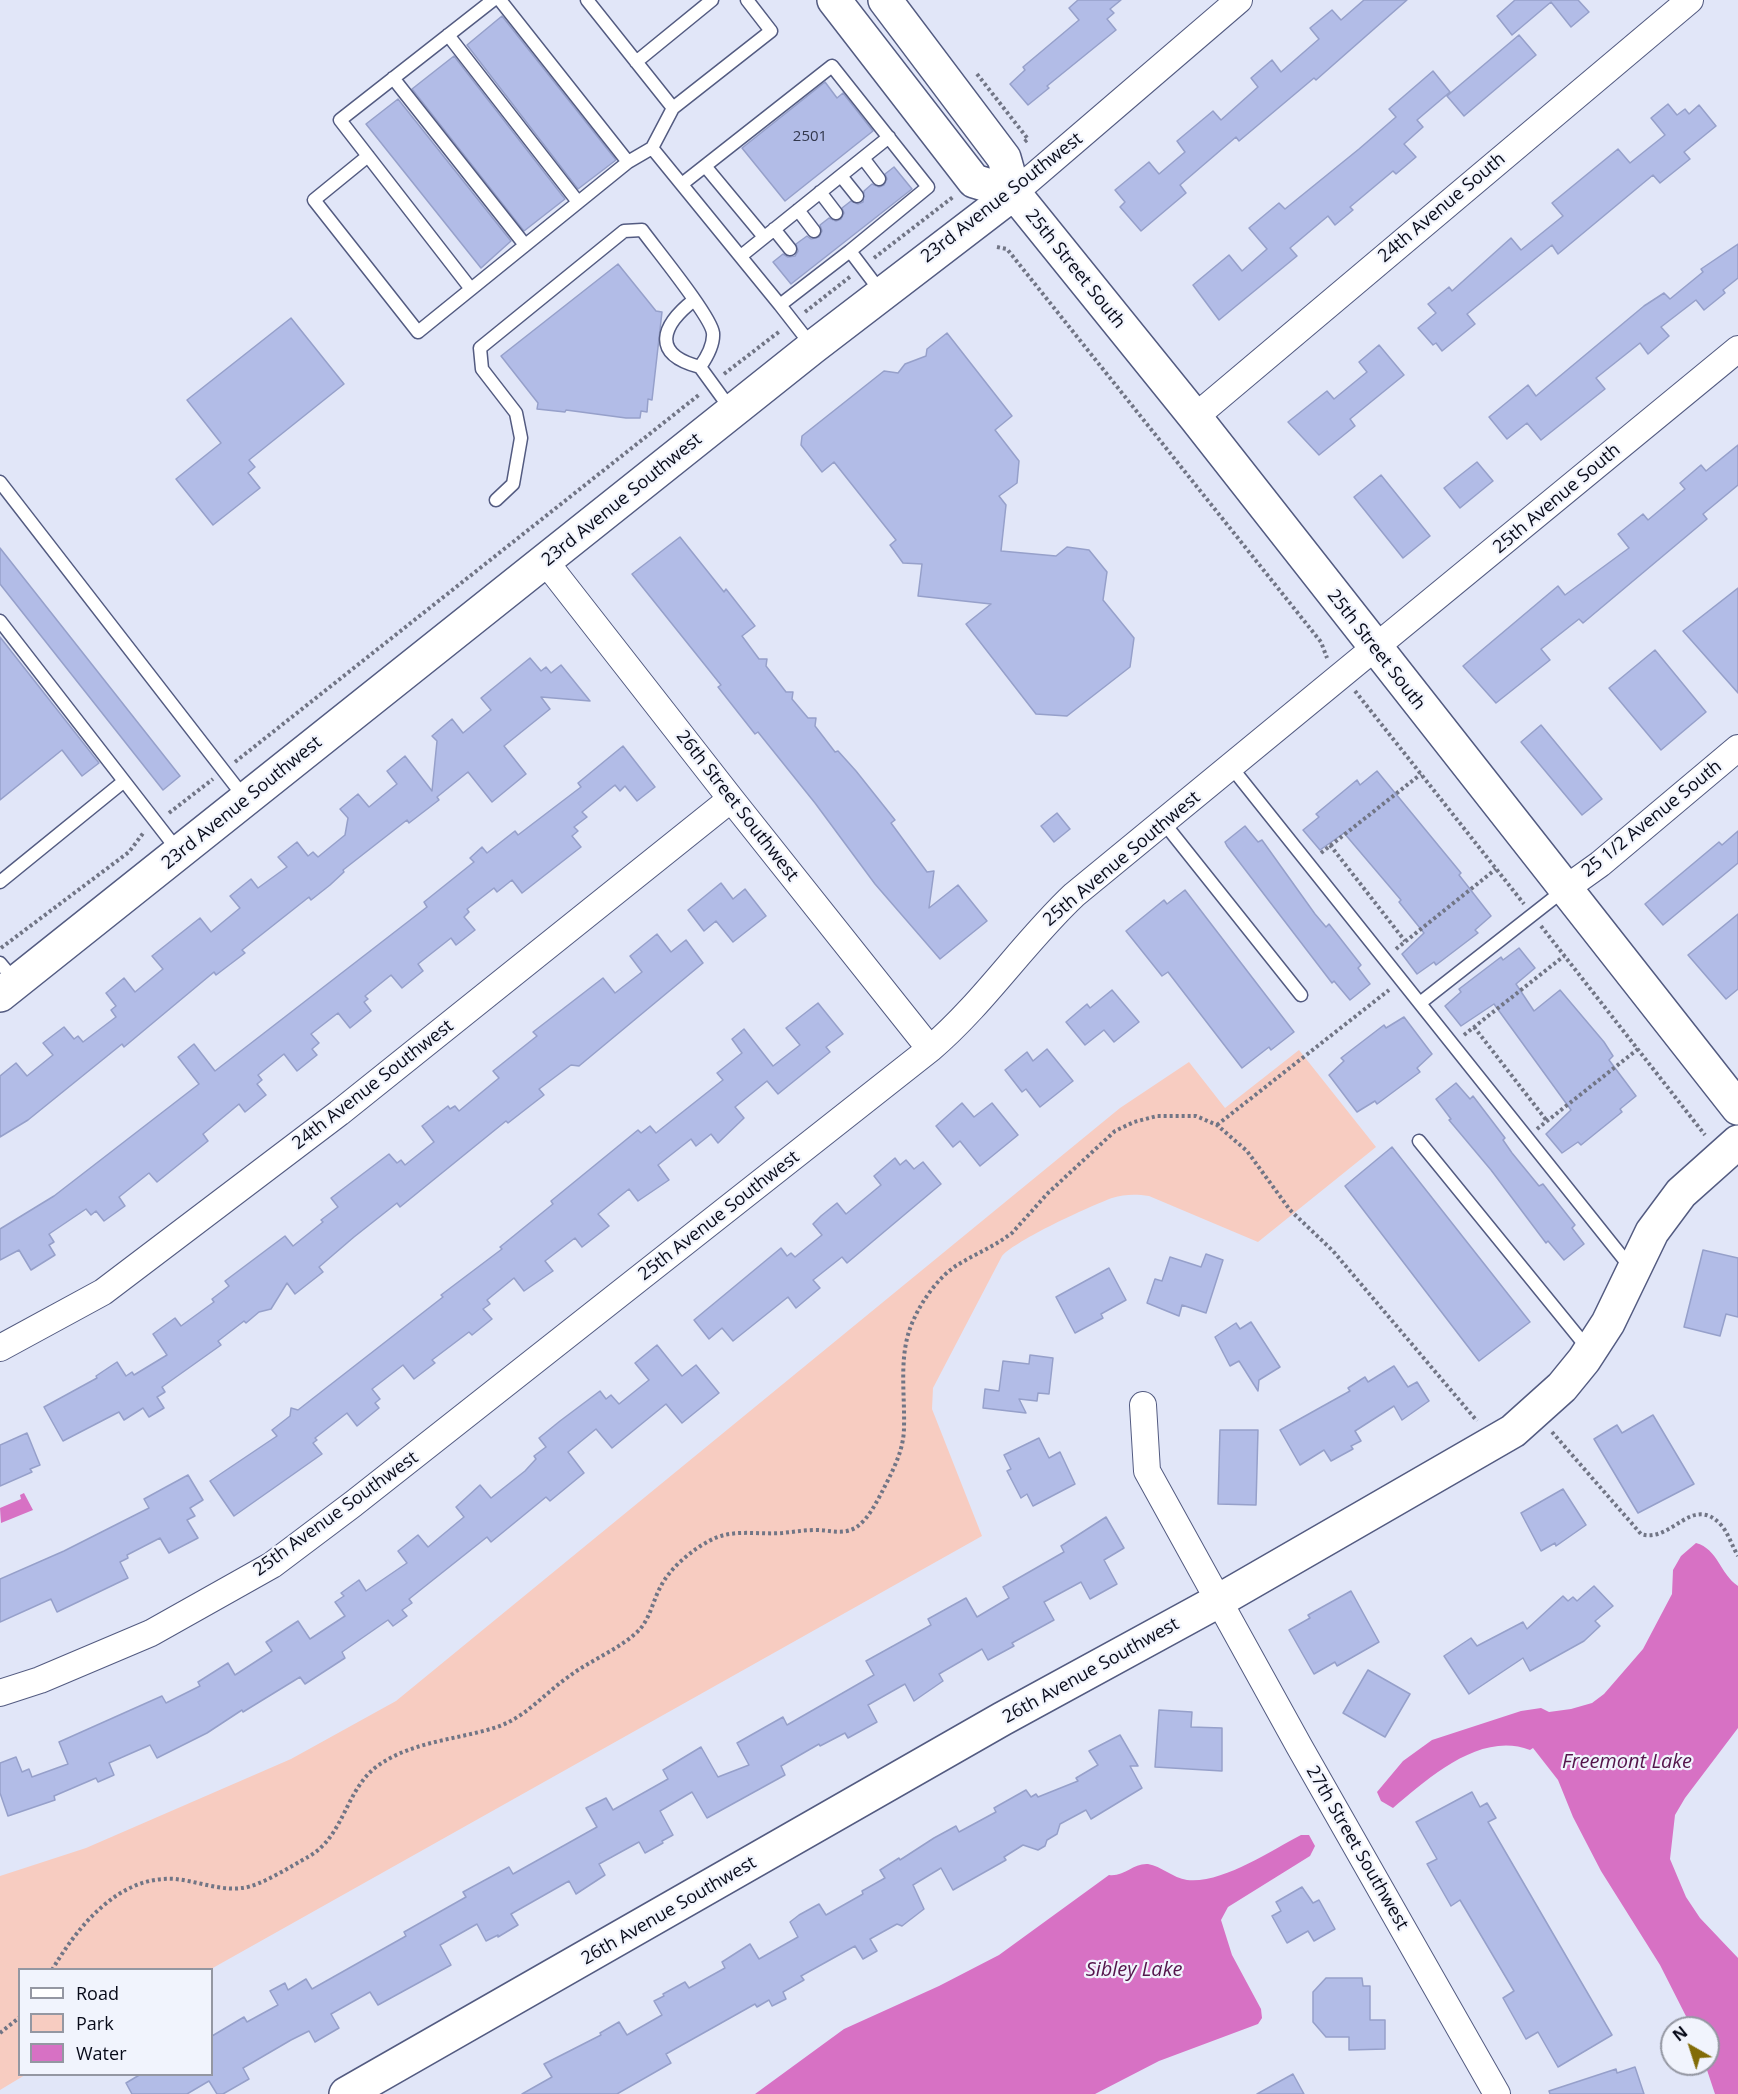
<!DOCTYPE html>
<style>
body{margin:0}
#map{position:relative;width:1738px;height:2094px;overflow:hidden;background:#e1e6f8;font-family:"Open Sans",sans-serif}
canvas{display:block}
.legend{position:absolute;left:18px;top:1968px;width:195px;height:108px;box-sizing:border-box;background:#f1f4fd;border:2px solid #9497a2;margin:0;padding:8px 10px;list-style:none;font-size:18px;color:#080b19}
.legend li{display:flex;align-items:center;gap:12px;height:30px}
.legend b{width:30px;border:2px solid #9497a2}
.north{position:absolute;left:1660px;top:2016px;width:60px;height:60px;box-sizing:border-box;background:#f1f4fd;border:2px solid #9497a2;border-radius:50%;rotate:321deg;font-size:16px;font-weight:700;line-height:24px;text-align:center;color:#080b19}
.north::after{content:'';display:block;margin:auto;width:21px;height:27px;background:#826c07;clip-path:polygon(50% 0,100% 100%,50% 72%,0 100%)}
</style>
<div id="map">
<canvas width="1738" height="2094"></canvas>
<ul class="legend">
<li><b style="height:8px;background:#fff"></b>Road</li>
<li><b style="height:16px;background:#f7ccc1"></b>Park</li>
<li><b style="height:16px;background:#d771c4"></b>Water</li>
</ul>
<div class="north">N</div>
</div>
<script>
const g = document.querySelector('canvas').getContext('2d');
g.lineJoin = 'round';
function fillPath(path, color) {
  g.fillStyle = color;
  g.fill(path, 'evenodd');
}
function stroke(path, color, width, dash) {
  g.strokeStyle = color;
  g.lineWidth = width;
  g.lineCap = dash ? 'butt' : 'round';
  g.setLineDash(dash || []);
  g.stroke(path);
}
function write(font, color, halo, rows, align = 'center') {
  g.font = font + ' "Open Sans",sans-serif';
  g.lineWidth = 4.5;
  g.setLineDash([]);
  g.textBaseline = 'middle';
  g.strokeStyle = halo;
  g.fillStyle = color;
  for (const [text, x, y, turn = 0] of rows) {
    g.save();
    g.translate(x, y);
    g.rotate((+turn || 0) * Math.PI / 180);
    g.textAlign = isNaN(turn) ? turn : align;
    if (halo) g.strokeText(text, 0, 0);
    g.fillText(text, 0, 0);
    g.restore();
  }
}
fillPath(new Path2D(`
 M1299,1050L1376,1147L1258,1242L1149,1196C1136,1194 1125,1194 1112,1198C1090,1206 1016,1240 1002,1256L933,1388L932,1409L982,1536L211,1969L20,1970V2074L25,2075L0,2090V1876L86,1848L291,1759L396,1701L1120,1108L1189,1062L1225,1108Z`), '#f7ccc1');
fillPath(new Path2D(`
 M24,1493L33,1510L1,1523L0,1508L21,1499L20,1495Z
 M1696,1543C1718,1549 1720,1574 1738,1586V1728L1685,1798L1675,1815L1670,1859L1686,1897L1700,1918L1738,1958V2094H1715L1705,2064H1708V2028H1692L1660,1965L1601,1871L1573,1817L1558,1780L1533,1748L1530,1750C1480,1731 1429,1778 1393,1808L1381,1801L1377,1792L1403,1761L1432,1740L1521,1711L1541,1708L1549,1712L1571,1709L1592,1703L1604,1694L1643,1649L1672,1594L1673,1570L1681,1556Z
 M1301,1835H1309L1315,1846L1310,1856L1228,1907L1221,1920L1232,1955L1261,2009L1262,2018L1258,2024L1159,2061L1095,2094H755L844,2029L939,1986L999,1955L1109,1875C1124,1877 1133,1863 1148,1864C1161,1866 1173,1878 1187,1880C1222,1884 1270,1851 1301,1835Z`), '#d771c4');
const building = new Path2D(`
 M1078,0H1121L1110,9L1114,13L1107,19L1116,30L1047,86L1049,88L1028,105L1010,84L1025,70L1023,67L1079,20L1069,8Z
 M1364,0H1407L1316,80L1314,78L1239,141L1236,137L1180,185L1186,193L1141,231L1120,207L1125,202L1115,190L1149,162L1159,174L1185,152L1177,141L1213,111L1221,120L1258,87L1251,78L1272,60L1281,72L1319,39L1310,28L1332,10L1341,20Z
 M1515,0H1578L1589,12L1571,27L1551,2L1512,35L1497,16Z
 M502,16L616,160L578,189L467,45Z
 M1519,35L1536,55L1464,116L1447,96Z
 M454,56L565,199L524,231L412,89Z
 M1433,71L1450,92L1417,120L1423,127L1404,144L1416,157L1396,174L1393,171L1350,207L1353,210L1335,225L1328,216L1290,248L1297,256L1219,320L1193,285L1229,255L1242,271L1267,249L1249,228L1279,203L1285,209L1359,149L1396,117L1389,109Z
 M825,82L837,98L843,93L873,131L785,201L742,148Z
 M398,99L511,241L481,268L366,124Z
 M1668,104L1677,115L1685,109L1689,114L1699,105L1716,126L1684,152L1690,159L1660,183L1653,175L1558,254L1552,245L1467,314L1475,324L1442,351L1436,343L1433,345L1418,328L1436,313L1428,304L1449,287L1452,291L1511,238L1521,250L1563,216L1552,203L1618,149L1630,163L1665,135L1651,118Z
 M894,167L912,189L791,284L773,262L783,254L788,257L795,256L798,251L796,244L807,236L811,239L819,237L822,231L820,225L829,218L836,221L841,219L844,213L842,208L851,201L858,204L863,202L864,191L872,184L879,187L884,185L887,179L885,174Z
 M1738,244V278L1723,290L1725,293L1704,310L1696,300L1661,327L1669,336L1648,354L1640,343L1596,378L1605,389L1541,440L1527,423L1507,439L1489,417L1528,385L1536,396L1644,306L1664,293L1670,299L1703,272L1701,269Z
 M618,264L656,311L662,312L652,400L648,399L647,412L641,411L640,418H626L566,410L565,412L537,409L538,403L501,356Z
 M291,318L344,384L249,460L255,467L248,473L260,488L213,525L176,479L221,443L187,400Z
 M947,333L1012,416L995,430L1019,461L1017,483L999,496L1006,505L1001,551L1056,556L1067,547L1089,550L1107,572L1103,600L1134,638L1130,667L1067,716L1036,714L966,624L991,604L918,596L922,564L903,563L890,545L896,540L834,462L822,472L801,445L802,436L884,371L898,373L905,364L926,356L927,349Z
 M1379,345L1404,375L1350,419L1355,426L1319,455L1288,422L1327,391L1334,399L1367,372L1359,362Z
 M1738,445V485L1703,514L1707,519L1583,623L1579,619L1541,649L1550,660L1496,703L1463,666L1558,586L1565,595L1629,548L1618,534L1643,514L1648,520L1685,489L1680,483L1701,465L1706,471Z
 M1477,462L1493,481L1460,508L1444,488Z
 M1381,475L1430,536L1403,558L1354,497Z
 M680,537L724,592L726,589L755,626L742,636L759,659H767L766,666L786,692H793L792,699L808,718H816L815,726L835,752L838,751L856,771L895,820L891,823L927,872L934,871L929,908L958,885L987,921L940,959L875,884L815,803L758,732L755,734L718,687L721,685L632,574Z
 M0,548L180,776L163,790L0,584Z
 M1738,588V693L1683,631Z
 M0,637L99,763L82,776L62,750L0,800Z
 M1655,650L1706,712L1661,750L1609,688Z
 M530,658L541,671L546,667L551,673L561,665L590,701L541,697L550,709L504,746L526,774L492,802L468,772L437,797L439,800L409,823L407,820L343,870L344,872L330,885L311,900L309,897L242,950L245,953L216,975L214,972L124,1047L122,1044L28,1120L0,1137V1076L16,1063L27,1076L53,1055L43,1043L64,1027L74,1039L78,1036L83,1042L116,1017L111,1010L116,1006L106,993L124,978L135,992L163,969L152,956L200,918L211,932L240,908L230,896L251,879L258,888L287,867L278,857L297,842L308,856L313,852L318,857L345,835L348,818L340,809L358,794L369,807L397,784L387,771L405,756L432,791L437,741L432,736L452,719L463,733L491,710L481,698Z
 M1541,725L1602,799L1582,815L1521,742Z
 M623,746L655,787L637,801L625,786L620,791L615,785L582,812L587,817L574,827L578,831L572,836L581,847L522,893L512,880L497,892L494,888L467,909L469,912L464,917L475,930L456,945L451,938L418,964L423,971L402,988L391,975L365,996L368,999L364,1002L371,1011L350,1028L338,1013L311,1034L319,1043L312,1049L317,1055L297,1071L284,1054L258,1075L262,1080L257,1084L266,1095L245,1112L239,1104L203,1134L208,1141L157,1182L149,1173L119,1197L125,1206L104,1221L96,1211L91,1215L86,1209L49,1234L54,1242L49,1245L55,1255L31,1270L19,1250L0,1260V1229L54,1196L199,1084L178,1057L194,1044L215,1071L427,907L424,902L474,862L470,858L482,847L487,853L515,831L518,835L581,787L578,783Z
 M1377,771L1461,873L1459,875L1491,916L1475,930L1478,933L1436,965L1434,962L1417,974L1402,954L1424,933L1399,902L1401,900L1344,833L1320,850L1303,830L1319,817L1316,814L1357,780L1360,785Z
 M1057,813L1070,829L1054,842L1041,826Z
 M1245,826L1258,842L1262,840L1315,914L1326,927L1329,924L1361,965L1358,968L1370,984L1350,1000L1334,981L1332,983L1227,846L1225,842Z
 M1738,831V863L1663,925L1645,904L1719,842L1722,845Z
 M721,883L733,899L745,889L766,916L733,942L716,921L704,931L688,910Z
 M1185,890L1294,1032L1271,1050L1269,1047L1242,1068L1168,972L1162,976L1126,931L1164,900L1167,904Z
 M1738,914V989L1726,999L1688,955Z
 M657,934L671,952L686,940L703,963L579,1066L571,1065L539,1089L544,1095L508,1123L506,1121L400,1207L397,1203L354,1237L319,1267L323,1272L295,1294L287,1283L271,1309L259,1312L246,1323L244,1321L218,1341L221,1345L162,1387L165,1392L157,1397L164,1408L149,1417L143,1408L124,1420L119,1412L63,1441L44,1407L97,1378L96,1376L117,1362L126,1376L132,1372L134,1375L167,1355L153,1334L175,1318L181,1326L214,1302L212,1299L229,1286L225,1281L285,1236L293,1246L323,1222L321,1220L338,1207L331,1198L389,1154L397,1163L401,1160L405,1165L434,1142L422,1126L448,1106L450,1109L455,1106L459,1111L499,1078L493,1071L537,1036L533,1032L603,978L615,993L642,972L630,956Z
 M1519,948L1535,968L1516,984L1534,1011L1560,990L1604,1042L1613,1056L1609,1060L1636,1096L1620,1109L1622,1112L1581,1145L1578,1142L1562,1153L1546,1134L1571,1110L1494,1004L1461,1026L1445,1006L1461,992L1459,989L1501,957L1503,960Z
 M1112,990L1139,1022L1114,1042L1104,1030L1085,1045L1066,1022L1087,1004L1090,1008Z
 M818,1003L843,1034L826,1047L830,1052L778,1094L767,1081L735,1107L744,1118L718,1143L711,1134L696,1146L691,1139L658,1165L669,1180L638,1201L629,1189L598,1214L609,1226L582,1247L575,1238L545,1261L553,1271L524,1291L514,1278L487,1300L490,1304L483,1309L492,1319L472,1335L469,1332L432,1360L435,1363L414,1379L403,1365L372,1389L380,1399L375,1403L379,1408L357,1426L347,1413L315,1438L317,1440L313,1443L322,1454L234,1516L210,1481L277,1436L272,1430L290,1416L291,1408L298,1410L443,1297L441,1295L502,1249L500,1247L553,1204L551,1201L638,1130L641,1133L650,1126L656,1133L723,1080L717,1073L742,1053L732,1039L744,1029L773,1066L800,1045L786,1028Z
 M1404,1017L1432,1054L1417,1068L1420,1072L1377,1104L1375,1101L1357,1112L1329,1075L1344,1061L1341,1058L1384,1025L1386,1028Z
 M1047,1049L1073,1081L1040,1107L1026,1089L1022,1092L1005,1070L1027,1052L1033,1061Z
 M1456,1083L1470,1099L1473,1096L1505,1138L1503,1140L1512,1153L1539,1186L1543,1184L1575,1225L1572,1228L1584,1244L1564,1260L1548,1241L1546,1243L1491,1170L1449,1120L1451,1119L1436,1099Z
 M962,1103L974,1117L992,1103L1018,1135L980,1166L960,1141L953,1147L936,1126Z
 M1392,1147L1530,1322L1479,1361L1345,1186Z
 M895,1158L900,1165L906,1160L914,1169L923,1162L941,1184L847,1263L842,1257L813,1280L820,1288L796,1308L788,1297L733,1341L722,1328L709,1339L694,1320L781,1248L787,1256L791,1253L795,1257L822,1235L813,1224L821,1216L837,1203L846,1214L881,1185L874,1176Z
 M1703,1250L1738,1258V1317L1726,1314L1720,1336L1684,1327Z
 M1206,1254L1223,1260L1206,1313L1182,1305L1179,1316L1147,1303L1155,1279L1162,1281L1170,1257L1201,1267Z
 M1109,1268L1126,1300L1101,1314L1103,1318L1075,1333L1056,1297Z
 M1251,1322L1280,1367L1259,1380L1258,1391L1239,1361L1230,1366L1215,1337L1236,1323L1240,1329Z
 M657,1345L682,1376L696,1365L719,1393L682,1423L666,1404L612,1448L596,1429L568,1452L584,1473L550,1501L546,1497L491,1542L487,1537L409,1599L412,1603L402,1610L407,1616L393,1626L388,1620L342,1652L345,1658L305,1684L300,1677L243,1712L242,1710L207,1733L157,1758L150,1745L109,1763L114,1775L98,1782L96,1778L54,1796L55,1800L8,1816L0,1793V1763L16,1757L22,1772L29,1769L32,1777L68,1764L59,1742L162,1696L166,1703L200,1686L198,1682L228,1663L235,1675L272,1651L266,1642L298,1621L310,1639L345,1616L335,1602L344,1596L341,1593L359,1580L366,1591L407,1563L398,1551L418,1535L428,1547L464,1517L456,1507L480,1485L491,1498L525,1471L536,1459L534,1456L546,1447L539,1438L560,1421L600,1391L606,1399L611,1395L619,1404L649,1380L635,1363Z
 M1030,1355L1053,1358L1049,1394L1038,1393L1037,1401L1019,1399L1026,1413L983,1408L985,1389L999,1391L1003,1361L1029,1364Z
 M1394,1366L1408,1387L1417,1382L1429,1401L1402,1420L1394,1406L1355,1431L1361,1441L1351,1446L1353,1449L1331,1461L1324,1450L1300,1465L1280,1430L1350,1391L1348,1388L1365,1377L1368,1382Z
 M1653,1415L1694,1484L1638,1513L1594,1439L1617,1425L1622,1433Z
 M1220,1430H1258L1256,1505L1218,1504Z
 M27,1433L40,1465L30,1469L32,1472L0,1486V1445Z
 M1039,1438L1049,1458L1060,1452L1075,1484L1033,1506L1027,1494L1021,1498L1007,1471L1011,1469L1004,1455Z
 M188,1475L203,1500L190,1508L195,1516L187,1520L198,1538L169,1553L160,1538L127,1555L128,1558L120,1562L128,1578L57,1612L51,1599L0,1622V1579L64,1551L149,1508L144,1499Z
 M1563,1489L1586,1525L1556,1546L1555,1543L1541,1551L1521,1513Z
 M1106,1517L1124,1548L1104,1560L1117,1584L1090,1599L1081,1582L1044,1602L1054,1620L1012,1643L1014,1646L988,1660L982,1649L939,1674L943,1681L914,1701L905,1684L868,1705L877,1722L848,1738L845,1733L820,1746L819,1744L781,1766L785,1775L707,1818L692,1792L660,1811L673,1835L662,1841L663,1843L645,1853L639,1842L599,1864L605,1875L576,1894L569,1881L511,1914L518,1925L498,1937V1935L486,1941L477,1924L440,1945L451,1965L378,2005L370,1992L331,2014L339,2028L315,2042L309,2031L291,2040L243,2068L249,2079L223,2094H217L209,2081L187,2094H132L126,2083L141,2074H212V2036L244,2017L247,2022L278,2005L270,1991L285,1983L288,1990L306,1979L312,1989L406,1936L404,1932L466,1897L463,1892L509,1867L513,1874L597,1827L586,1808L606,1798L613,1810L668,1779L663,1770L701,1747L718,1777L749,1765L737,1743L783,1717L787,1725L874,1675L866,1661L931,1625L928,1619L966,1598L977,1617L1009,1598L1003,1587L1064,1552L1061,1546Z
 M1594,1586L1613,1606L1595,1621L1600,1626L1584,1641L1530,1671L1523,1658L1469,1694L1444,1656L1471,1638L1477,1646L1523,1622L1527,1629L1563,1596L1568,1601L1573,1597L1577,1601Z
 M1351,1591L1379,1642L1337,1666L1335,1662L1314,1674L1289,1630L1310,1618L1308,1615Z
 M1368,1670L1410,1694L1385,1737L1343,1713Z
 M1159,1710L1192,1712L1191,1727L1222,1728V1771L1155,1767Z
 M1120,1735L1138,1766H1130L1142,1788L1091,1819L1086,1810L1060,1824L1057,1834L1047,1840L1045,1846L1038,1850L1023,1845L1004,1857L1006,1860L953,1890L941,1868L913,1885L924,1909L902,1926L897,1924L870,1939L877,1951L863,1959L855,1946L801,1976L804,1980L783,1992L786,1999L772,2006L769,2000L757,2007L755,2004L666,2054L671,2063L617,2094H522L552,2077L544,2064L601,2035L600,2033L619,2022L627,2035L662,2015L654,2001L664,1996L663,1994L685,1982L689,1988L725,1968L722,1962L750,1944L759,1959L798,1937L790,1922L799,1915L819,1904L826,1915L863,1894L862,1891L885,1878L880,1870L899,1858L900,1860L934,1838L956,1826L959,1832L996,1812L994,1808L1026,1790L1031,1797L1036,1794L1038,1797L1078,1781L1076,1778L1098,1765L1089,1751Z
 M1472,1792L1480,1807L1487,1803L1496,1818L1488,1822L1612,2035L1558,2067L1538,2032L1526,2039L1503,1998L1514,1991L1460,1900L1451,1906L1427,1864L1437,1859L1416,1822Z
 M1302,1887L1313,1903L1319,1900L1335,1929L1314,1941L1308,1931L1287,1943L1272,1916L1281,1911L1276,1902Z
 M1326,1978H1362L1363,1986H1370V2020H1385V2049L1349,2050V2037H1326L1313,2022V1992Z
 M1635,2067L1644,2094H1550L1549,2091L1616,2069L1617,2073Z
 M1293,2074L1304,2094H1257Z`);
fillPath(building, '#b2bce7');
stroke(building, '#96a0ca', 1.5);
const lane = new Path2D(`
 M500,0L628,162
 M587,0L673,108
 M747,0L771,31L673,108L652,148L780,305
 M448,35L578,202
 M636,62L712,0
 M393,78L525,245
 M368,156L314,200L418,332L628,162L652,148
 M863,158L879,179
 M705,166L764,237
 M841,176L857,196
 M682,184L832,66L928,187L850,251
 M820,192L836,213
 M798,210L814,231
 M774,229L790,249
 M741,256L889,137
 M471,289L340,120L493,0
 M694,300C662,325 650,354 700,367
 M812,346L780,305L850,251L881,292
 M0,482L244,797
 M496,500L513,484L521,438L516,413L482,369L480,348L624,231L642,230C655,248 711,316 713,333C714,345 707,357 700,367L732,411
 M0,621L179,852
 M1232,768L1631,1268
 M1164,823L1301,995
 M0,882L123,782
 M0,963L15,981
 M1420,1003L1564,890
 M1419,1141L1589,1350`);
const street = new Path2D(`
 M1014,193L1239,0
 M1195,417L1690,0
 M545,561L731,799L930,1049
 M1565,889L1600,864L1738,748
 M0,1348L103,1292L339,1113L731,799
 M1143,1405L1147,1471L1299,1746L1497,2094
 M0,1693L40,1680L151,1633L272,1565L353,1504L930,1049C984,1003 1023,943 1074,895L1738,349`);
const secondary = new Path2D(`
 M834,0L974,181L1014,193
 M885,0L1004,158L1014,193L1195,417L1738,1108
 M0,995L813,347L1014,193
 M346,2094L1002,1719L1220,1600L1513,1431L1562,1387L1584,1360L1608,1323L1652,1232L1681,1193L1738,1142`);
stroke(lane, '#535b81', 15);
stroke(street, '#535b81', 28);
stroke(secondary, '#535b81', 36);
stroke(new Path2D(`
 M977,74L1028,139L1023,143
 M997,247L1007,249L1321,642L1327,658
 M874,258L953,197
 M805,312L851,276
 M724,374L780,331
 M1355,691L1524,904
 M235,762L700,394
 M169,813L213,779
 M1330,845L1405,941
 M1321,853L1421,774
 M1541,926L1705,1135
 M1,948L129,852L144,832
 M1396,949L1496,869
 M1474,1027L1547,1121
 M1464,1035L1564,956
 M1217,1125L1389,990
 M1537,1129L1638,1049
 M1552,1432L1641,1534C1672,1544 1692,1492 1722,1526C1729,1535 1732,1546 1738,1556
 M52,1970C78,1926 119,1875 175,1879C197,1881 220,1891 242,1888C261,1886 291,1866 308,1857C344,1837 345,1791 376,1767C411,1741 457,1740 497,1727C526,1717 544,1694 568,1677C589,1661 616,1651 636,1633C650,1621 652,1602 661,1586C670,1568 692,1550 709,1541C732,1528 757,1535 782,1533C793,1532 804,1530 816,1530C830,1530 842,1535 855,1528C868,1520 876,1503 883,1490C893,1470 904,1450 904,1427C905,1392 898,1354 913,1321C922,1300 940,1275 959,1264C977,1253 995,1246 1012,1233L1048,1193L1115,1131L1134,1122L1157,1116H1196L1217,1125L1247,1151L1290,1210L1333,1251L1477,1421
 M0,2033L20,2017`), '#717585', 4, [3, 3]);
stroke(lane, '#fff', 12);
stroke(street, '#fff', 26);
stroke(secondary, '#fff', 33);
write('15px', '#32374c', null, [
 ["2501",810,137]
]);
write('18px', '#080b19', '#f1f4fd', [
 ["23rd Avenue Southwest",1002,198,-38],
 ["24th Avenue South",1442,208,-40],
 ["25th Street South",1075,269,51],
 ["25th Avenue South",1557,499,-40],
 ["23rd Avenue Southwest",622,500,-39],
 ["25th Street South",1376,650,52],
 ["23rd Avenue Southwest",242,803,-39],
 ["26th Street Southwest",737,806,52],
 ["25 1/2 Avenue South",1652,819,-39],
 ["25th Avenue Southwest",1122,859,-40],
 ["24th Avenue Southwest",373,1085,-38],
 ["25th Avenue Southwest",719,1216,-38],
 ["25th Avenue Southwest",336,1514,-36],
 ["26th Avenue Southwest",1091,1671,-29],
 ["27th Street Southwest",1357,1848,60],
 ["26th Avenue Southwest",669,1911,-30]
]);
write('italic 20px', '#54144b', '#f1f4fd', [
 ["Freemont Lake",1627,1762],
 ["Sibley Lake",1134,1970]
]);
</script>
